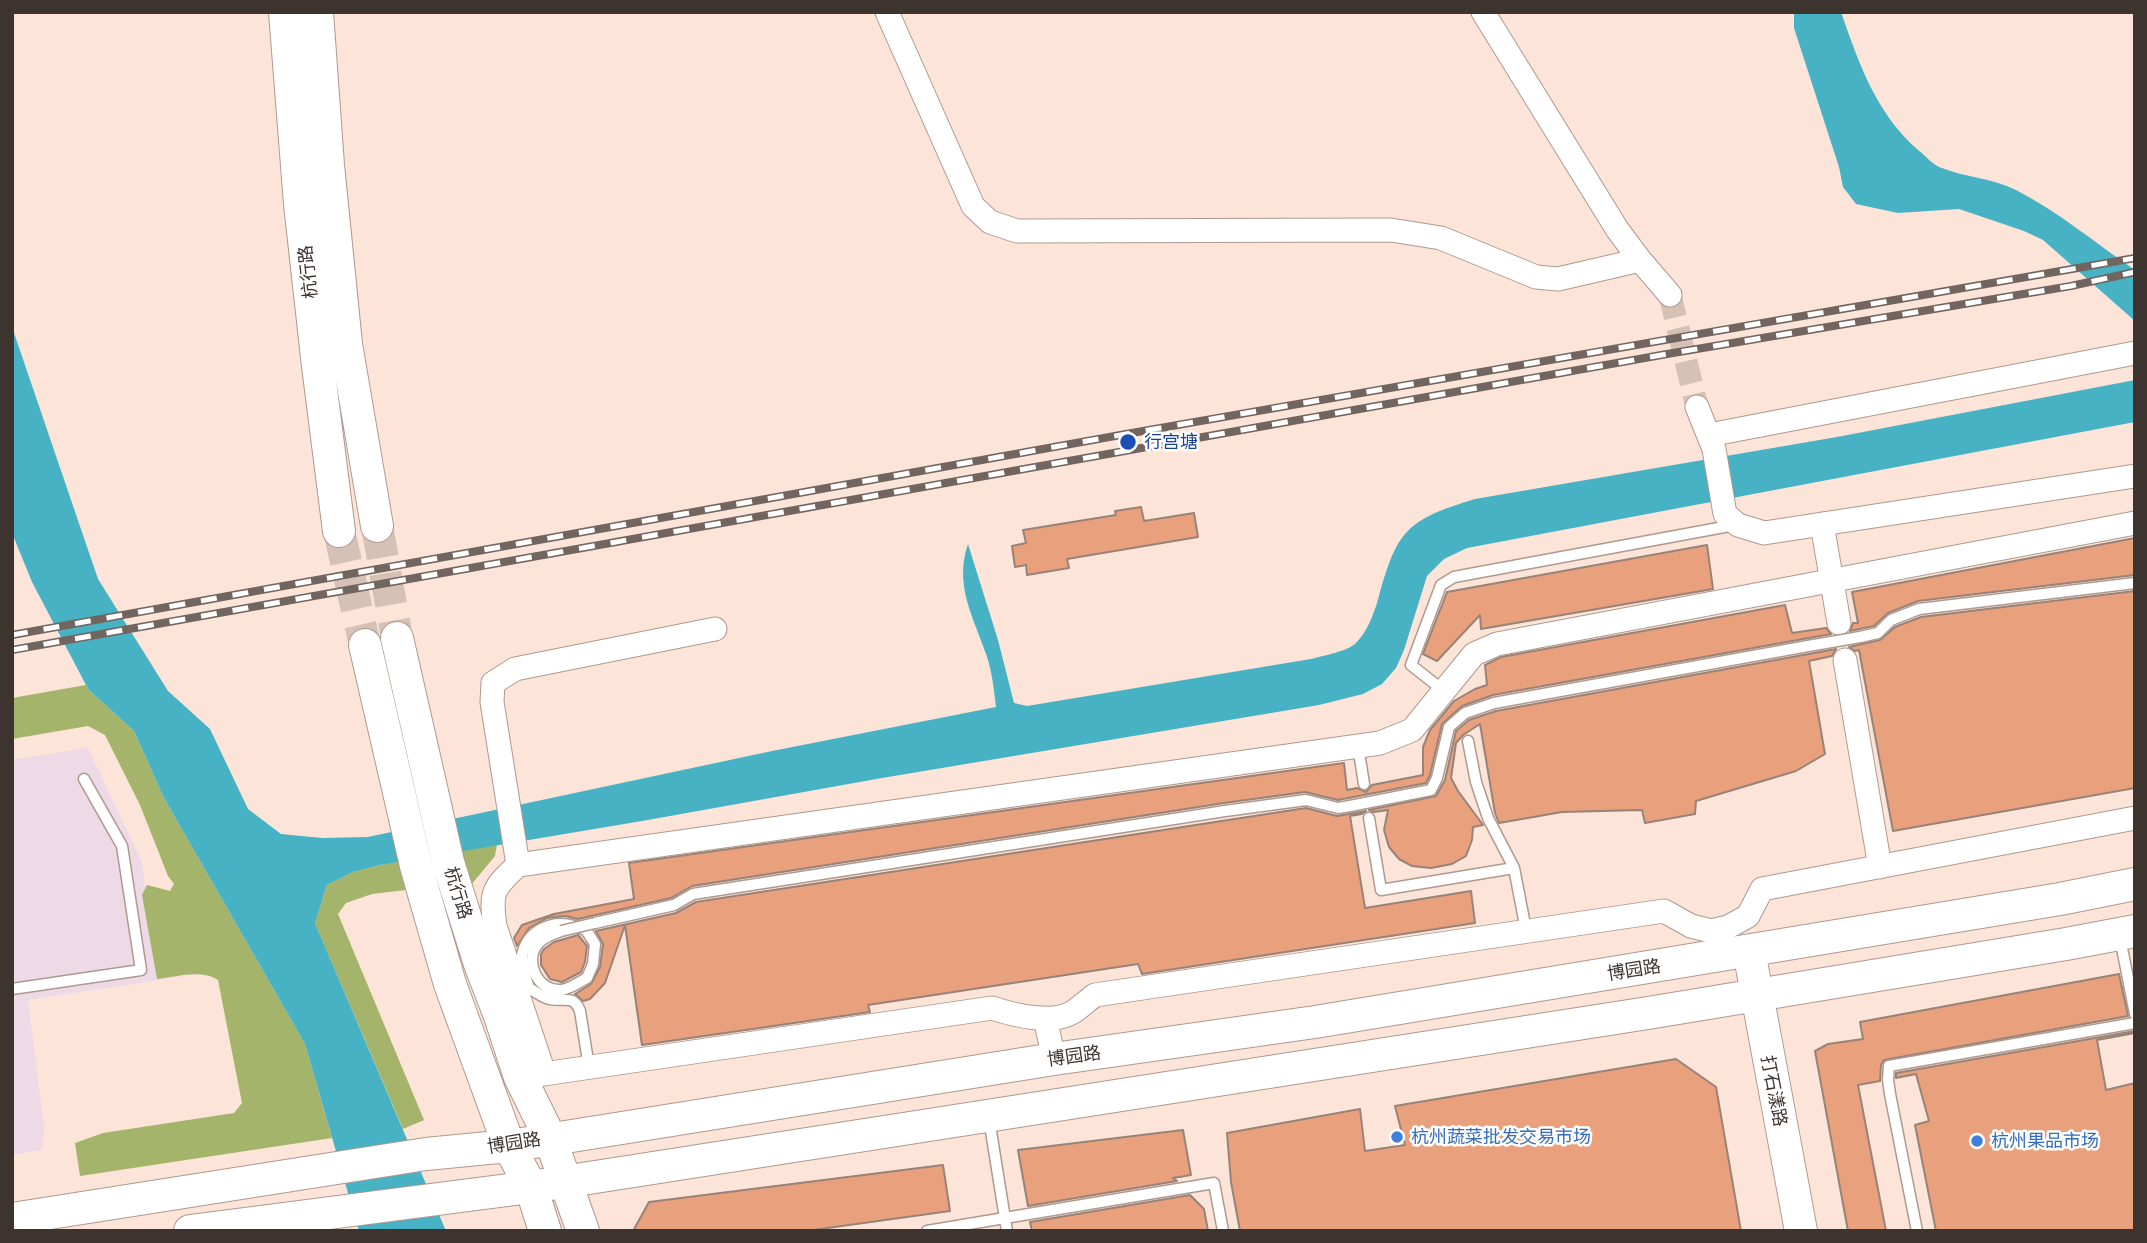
<!DOCTYPE html>
<meta charset="utf-8">
<style>
body{margin:0}
#map{position:relative;width:2147px;height:1243px;overflow:hidden;background:#fce4d9;font-family:Ubuntu,sans-serif}
canvas{display:block}
.frame{position:absolute;inset:0;border:14px solid #3d3430;pointer-events:none}
</style>
<div id="map">
<canvas width="2147" height="1243"></canvas>
<div class="frame"></div>
</div>
<script>
const g = document.querySelector('canvas').getContext('2d');
g.lineJoin = 'round';
function fillPath(path, color) {
  g.fillStyle = color;
  g.fill(path, 'evenodd');
}
function stroke(path, color, width, dash) {
  g.strokeStyle = color;
  g.lineWidth = width;
  g.lineCap = dash ? 'butt' : 'round';
  g.setLineDash(dash || []);
  g.stroke(path);
}
function write(font, color, halo, rows, align = 'center') {
  g.font = font + ' Ubuntu,"Noto Sans SC",sans-serif';
  g.lineWidth = 5;
  g.setLineDash([]);
  g.textBaseline = 'middle';
  g.strokeStyle = halo;
  g.fillStyle = color;
  for (const [text, x, y, turn = 0] of rows) {
    g.save();
    g.translate(x, y);
    g.rotate((+turn || 0) * Math.PI / 180);
    g.textAlign = isNaN(turn) ? turn : align;
    if (halo) g.strokeText(text, 0, 0);
    g.fillText(text, 0, 0);
    g.restore();
  }
}
fillPath(new Path2D(`
 M88,748L142,862L157,979L199,974L28,1000L44,1128L42,1150L12,1155V760Z`), '#eed9e7');
fillPath(new Path2D(`
 M86,685L89,690L134,731L164,798L305,1044L332,1138L80,1176L75,1143L103,1133L234,1113L242,1103L218,980C201,969 176,977 157,979L142,895L147,885L170,891L174,884L168,876L140,805L105,735L88,726L12,739V698Z
 M497,844L495,856L466,891L431,887L372,894L346,903L338,914L424,1120L403,1129L315,923L327,885L353,872L380,865Z`), '#a4b46a');
fillPath(new Path2D(`
 M1794,12H1841C1859,64 1876,113 1918,150C1925,155 1931,163 1939,167C1963,177 1992,178 2016,190C2059,212 2095,243 2135,270V321L2043,240L2024,231L1959,209L1898,213L1856,204L1843,187L1839,167L1794,28Z
 M12,327L98,579L168,691L210,729L248,809L281,834L322,838L368,837L772,751L996,707C994,690 992,670 986,654C973,616 954,585 968,544L998,640L1014,703L1027,706L1311,659C1323,656 1348,651 1356,643C1368,631 1373,615 1378,600C1397,530 1406,520 1475,499L1837,437L2135,380V422L1467,548L1444,559L1427,576L1404,650L1396,668L1382,684L1363,694L1319,705L882,778L642,821L380,865L353,872L327,885L315,923L446,1231H359L305,1044L164,798L134,731L89,690L86,685L32,582L12,533Z`), '#47b2c4');
const building = new Path2D(`
 M1141,507L1144,521L1194,513L1198,537L1067,559L1069,568L1027,575L1026,565L1015,567L1012,546L1026,543L1023,530L1116,515L1115,511Z
 M2135,538V575L1918,601L1888,613L1874,626L1850,631L1853,623H1858L1852,592Z
 M1707,545L1713,589L1481,629L1480,615L1437,661L1423,654L1447,592Z
 M2135,591V788L1893,831L1859,650L1855,651L1849,647L1880,640L1895,627L1921,617Z
 M1785,605L1792,633L1826,628L1831,634L1493,695L1462,706L1442,724L1430,775L1426,783L1338,800L1305,792L1224,803L692,886L671,898L578,919L565,916L547,918L529,928L517,946L514,938L522,925L554,914L634,899L629,863L1344,763L1347,790L1357,788L1366,792L1372,785L1423,775V747L1430,730L1454,701L1475,689L1487,685L1485,665L1501,657Z
 M1836,649L1832,656L1809,661L1825,754L1796,771L1696,801L1695,814L1645,823L1642,810L1562,812L1499,823L1495,813L1480,724L1463,735L1456,743L1451,778L1458,791L1483,825L1473,827L1472,840L1466,856L1452,864L1431,868L1412,866L1399,859L1389,847L1384,830L1388,810L1374,812L1369,810L1436,796L1445,780L1456,731L1469,720L1496,711Z
 M1306,808L1337,816L1366,811L1362,814L1350,816L1365,908L1471,891L1475,923L1142,974L1138,964L868,1005L870,1012L642,1045L625,925L605,983L590,999L583,1001L575,994L591,984L600,967L603,944L596,931L676,913L696,902Z
 M578,935L587,946L585,962L581,972L562,982L550,979L541,965V954L544,949L554,942Z
 M2119,974L2128,1016L1884,1060L1881,1065L1880,1081L1858,1085L1886,1231H1848L1815,1051L1828,1044L1863,1039L1860,1022Z
 M2135,1031V1033L2097,1040L2106,1090L2135,1083V1231H1936L1915,1125L1929,1121L1916,1074L1896,1078V1073Z
 M1676,1059L1716,1087L1741,1231H1240L1231,1182L1227,1133L1360,1109L1365,1151L1405,1145L1395,1106Z
 M1183,1130L1191,1175L1173,1178L1177,1181L1028,1206L1018,1150Z
 M943,1165L950,1211L806,1231H633L649,1202Z
 M1190,1195L1204,1209L1208,1231H1032L1030,1222Z`);
fillPath(building, '#e9a07d');
stroke(building, '#988379', 2);
stroke(new Path2D(`
 M1670,295L1697,407`), '#d6c1b7', 23, [23, 11]);
stroke(new Path2D(`
 M377,526L397,638
 M339,531L365,645`), '#d6c1b7', 32, [32, 16]);
const lane = new Path2D(`
 M1860,637L1878,633L1891,620L1919,609L2135,583
 M1444,691L1411,665L1441,585L1454,577L1735,525
 M1494,703L1808,646
 M1468,741L1476,782L1488,818L1514,868L1526,930
 M1358,746L1364,784
 M1369,818L1381,890L1514,868
 M595,923L674,905L693,894L1225,811L1306,800L1338,808L1350,806
 M561,931C553,934 542,937 537,945C524,962 538,992 561,990C570,989 579,982 587,978L593,964L595,944C592,940 589,933 585,930C582,928 578,927 574,926C551,919 527,931 522,955C521,966 526,978 529,988C536,992 543,998 550,999C565,1002 573,994 580,1011L589,1067
 M2120,938L2135,1014
 M12,989L141,970L122,846L84,779
 M989,1119L1007,1231
 M927,1231L1214,1183L1223,1231
 M1917,1231L1890,1094L1888,1080L1889,1066L2135,1023`);
const street = new Path2D(`
 M887,12L973,206L990,222L1017,231L1391,230L1441,238L1536,277L1558,279L1640,260L1670,295
 M1483,12L1617,229L1640,260
 M1697,407L1714,449L1725,514L1738,525L1764,533L2135,476
 M1709,435L2135,353
 M1822,524L1839,623
 M1845,660L1880,867
 M518,865L492,702L493,683L515,669L715,629
 M1045,1018L1054,1059
 M544,1073L495,926C490,892 493,888 518,865L1380,743L1412,730L1474,654L1497,644L2135,523
 M530,1076L992,1008C1013,1015 1053,1025 1073,1012C1081,1007 1088,1000 1095,995L1664,911L1691,926L1711,931L1728,927L1748,916L1762,889L2135,818`);
const secondary = new Path2D(`
 M285,12L300,204L318,366L339,531
 M317,12L328,165L346,344L377,526
 M397,638L448,862L480,964L500,1016L520,1077L550,1138L583,1231
 M365,645L416,866L450,984L509,1146L531,1187L545,1231
 M1749,951L1801,1231
 M12,1219L426,1154L509,1146L1054,1059L1315,1022L2060,899L2135,884
 M190,1231L531,1187L1648,1013L2066,944L2135,931`);
stroke(lane, '#af998f', 13);
stroke(street, '#af998f', 25);
stroke(secondary, '#af998f', 34);
stroke(lane, '#fff', 10);
stroke(street, '#fff', 23);
stroke(secondary, '#fff', 32);
const rail = new Path2D(`
 M12,635L1126,434L2135,258
 M12,650L1667,354L2071,286L2135,272`);
stroke(rail, '#72655f', 8);
stroke(rail, '#fff', 5, [16]);
const laneBridge = new Path2D(`
 M1808,646L1860,637
 M1350,806L1431,790L1437,778L1449,727L1465,713L1494,703
 M561,931L595,923`);
stroke(laneBridge, '#af998f', 13, []);
stroke(laneBridge, '#fff', 10);
for (const [x, y, r, color] of [
 [1128,442,9,"#1a4fb4"],
 [1397,1137,7,"#3f7fe0"],
 [1977,1141,7,"#3f7fe0"]
]) {
  const dot = new Path2D();
  dot.arc(x, y, r, 0, 2 * Math.PI);
  g.fillStyle = color;
  g.fill(dot);
  stroke(dot, '#fff', 2.5);
}
write('18px', '#3d3430', '#fff', [
 ["杭行路",308,272,-96],
 ["杭行路",458,893,73],
 ["博园路",1634,970,-9],
 ["博园路",1074,1056,-8],
 ["打石漾路",1774,1091,79],
 ["博园路",514,1143,-9]
]);
write('18px', '#164399', '#fff', [
 ["行宫塘",1144,442]
], 'left');
write('18px', '#366cbe', '#fff', [
 ["杭州蔬菜批发交易市场",1411,1137],
 ["杭州果品市场",1991,1141]
], 'left');
</script>
